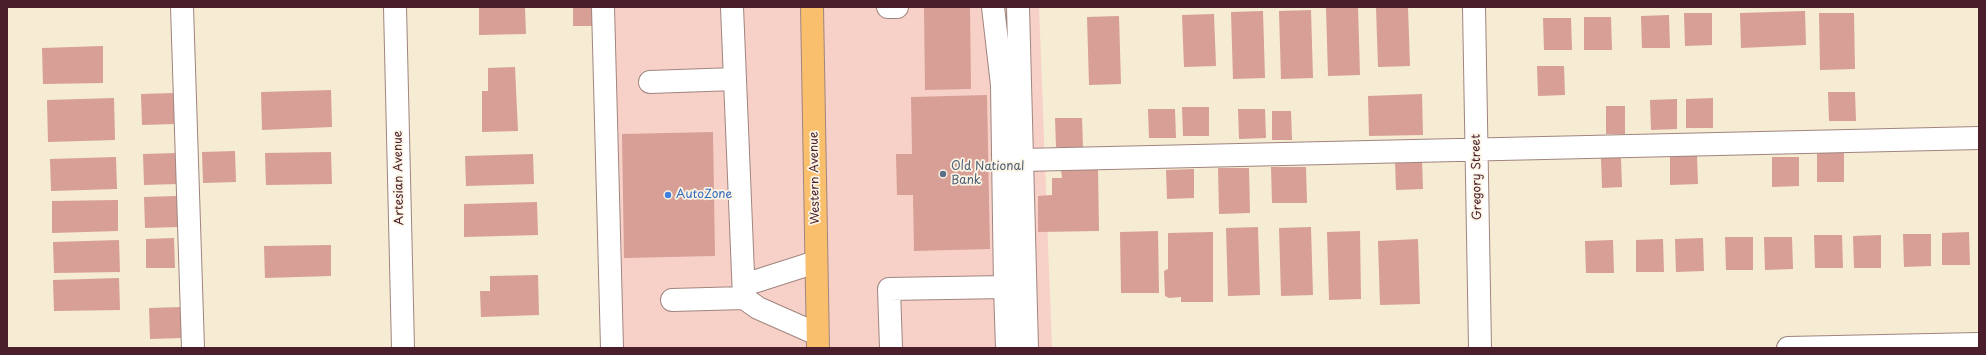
<!DOCTYPE html>
<style>
body{margin:0}
#map{position:relative;width:1986px;height:355px;overflow:hidden;background:#f6ebd3;font-family:"Playpen Sans",sans-serif}
canvas{display:block}
.frame{position:absolute;inset:0;border:8px solid #4a1f2b;pointer-events:none}
</style>
<div id="map">
<canvas width="1986" height="355"></canvas>
<div class="frame"></div>
</div>
<script>
const g = document.querySelector('canvas').getContext('2d');
g.lineJoin = 'round';
function fillPath(path, color) {
  g.fillStyle = color;
  g.fill(path, 'evenodd');
}
function stroke(path, color, width, dash) {
  g.strokeStyle = color;
  g.lineWidth = width;
  g.lineCap = dash ? 'butt' : 'round';
  g.setLineDash(dash || []);
  g.stroke(path);
}
function write(font, color, halo, rows, align = 'center') {
  g.font = font + ' "Playpen Sans",sans-serif';
  g.lineWidth = 3.5;
  g.setLineDash([]);
  g.textBaseline = 'middle';
  g.strokeStyle = halo;
  g.fillStyle = color;
  for (const [text, x, y, turn = 0] of rows) {
    g.save();
    g.translate(x, y);
    g.rotate((+turn || 0) * Math.PI / 180);
    g.textAlign = isNaN(turn) ? turn : align;
    if (halo) g.strokeText(text, 0, 0);
    g.fillText(text, 0, 0);
    g.restore();
  }
}
fillPath(new Path2D(`
 M593,7H1039L1052,348H602Z`), '#f7d1c8');
fillPath(new Path2D(`
 M479,7H525L526,34L479,35Z
 M573,7H592L593,26H573Z
 M924,7H970L971,89L925,90Z
 M1358,7L1360,75L1328,76L1326,8Z
 M1376,7H1408L1410,66L1378,67Z
 M1311,10L1313,78L1281,79L1279,11Z
 M1263,11L1265,78L1233,79L1231,12Z
 M1805,11L1806,45L1741,48L1740,13Z
 M1684,13H1712V45L1685,46Z
 M1819,13H1854L1855,69L1820,70Z
 M1214,14L1216,66L1184,67L1182,15Z
 M1669,15L1670,48H1642L1641,16Z
 M1119,16L1121,84L1089,85L1087,17Z
 M1584,17H1611L1612,50H1584Z
 M1543,18H1571L1572,50H1544Z
 M103,46V83L43,84L42,48Z
 M1537,66H1564L1565,95L1538,96Z
 M515,67L518,131L482,132V91H488V68Z
 M331,90L332,127L262,130L261,92Z
 M1828,92H1855L1856,121H1829Z
 M174,93L175,124L142,125L141,94Z
 M1422,94L1423,135L1369,136L1368,96Z
 M987,95L990,249L914,251L913,195H897L896,154H912L911,97Z
 M114,98L115,140L48,142L47,100Z
 M1713,98V128H1686V99Z
 M1677,99V129L1651,130L1650,100Z
 M1606,106H1625V134H1606Z
 M1182,107H1209V136H1183Z
 M1148,109H1175L1176,138H1149Z
 M1238,109H1265L1266,138L1239,139Z
 M1272,111H1291L1292,140H1272Z
 M1055,118H1082L1083,147H1056Z
 M713,132L715,256L624,258L622,134Z
 M235,151L236,182L203,183L202,152Z
 M331,152L332,184L266,185L265,153Z
 M1844,152V182H1817V153Z
 M176,153L177,184L144,185L143,154Z
 M533,154L534,184L466,186L465,156Z
 M1697,155L1698,184L1670,185V156Z
 M116,157L117,189L51,191L50,159Z
 M1772,157H1799V186L1772,187Z
 M1601,158H1621L1622,187L1602,188Z
 M1422,160L1423,189L1396,190L1395,161Z
 M1271,167H1306L1307,203H1272Z
 M1218,168H1249L1250,213L1219,214Z
 M1098,169L1099,231L1038,232V196L1052,195V178H1062L1061,170Z
 M1194,169V198L1167,199L1166,170Z
 M177,196L178,227L145,228L144,197Z
 M118,200V231L52,233V201Z
 M537,202L538,235L464,237V204Z
 M1258,227L1260,295L1228,296L1226,228Z
 M1311,227L1313,295L1281,296L1279,228Z
 M1158,231L1159,293H1121L1120,232Z
 M1360,231L1361,299L1329,300L1327,232Z
 M1213,232V302H1181V297L1169,298L1165,296L1164,271L1168,269V233Z
 M1969,232L1970,265H1942V233Z
 M1903,234H1931V266L1904,267Z
 M1814,235H1842L1843,268H1815Z
 M1881,235V268H1854L1853,236Z
 M1725,237H1753V270H1726Z
 M1764,237H1792L1793,269L1765,270Z
 M174,238L175,268H146V239Z
 M1703,238L1704,271L1676,272L1675,239Z
 M1418,239L1420,304L1380,305L1378,241Z
 M1663,239L1664,272H1636V240Z
 M119,240L120,272L54,273L53,242Z
 M1613,240L1614,273H1586L1585,241Z
 M331,245V276L265,278L264,246Z
 M538,275L539,315L481,317L480,291H490V276Z
 M119,278L120,310L54,311L53,280Z
 M181,307L182,338L150,339L149,308Z`), '#d79f95');
const minor = new Path2D(`
 M182,7L193,348
 M395,7L403,348
 M603,7L612,348
 M888,7H897
 M1018,7L1027,348
 M1474,7L1480,348
 M650,82L735,79
 M1022,160L1979,138
 M744,285L816,262
 M1005,287L1007,348
 M744,298L758,308L817,334
 M672,300L744,298L732,7
 M891,348L889,289L1005,287L1002,85L993,7
 M1788,348L1979,344`);
const major = new Path2D(`
 M812,7L818,348`);
stroke(minor, '#a0857f', 24);
stroke(major, '#a0857f', 24);
stroke(minor, '#fff', 22);
stroke(major, '#f9bf6d', 22);
for (const [x, y, r, color] of [
 [943,174,4,"#5c6f8a"],
 [668,195,4,"#3f7fe0"]
]) {
  const dot = new Path2D();
  dot.arc(x, y, r, 0, 2 * Math.PI);
  g.fillStyle = color;
  g.fill(dot);
  stroke(dot, '#fcf5e5', 1.5);
}
write('12px', '#4e5e75', '#fcf5e5', [
 ["Old National",951,167],
 ["Bank",951,181]
], 'left');
write('12px', '#4a1f2b', '#fcf5e5', [
 ["Gregory Street",1477,177,-91],
 ["Artesian Avenue",399,178,-91],
 ["Western Avenue",815,178,-91]
]);
write('12px', '#366cbe', '#fcf5e5', [
 ["AutoZone",676,195]
], 'left');
</script>
